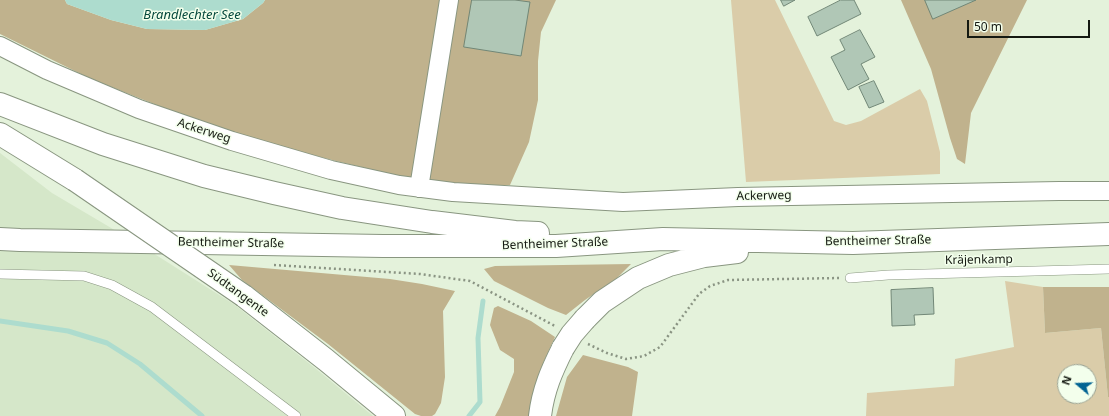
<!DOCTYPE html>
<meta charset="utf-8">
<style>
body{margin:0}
#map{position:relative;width:1109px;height:416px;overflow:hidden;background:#e4f2db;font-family:"Noto Sans",sans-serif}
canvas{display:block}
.north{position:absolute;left:1057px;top:364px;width:40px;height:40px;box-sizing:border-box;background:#f3ffec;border:1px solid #9aa394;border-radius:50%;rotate:289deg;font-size:11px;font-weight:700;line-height:16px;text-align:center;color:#141911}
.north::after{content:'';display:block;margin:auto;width:14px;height:18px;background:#026493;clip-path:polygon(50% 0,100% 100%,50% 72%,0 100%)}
.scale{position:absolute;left:967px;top:20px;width:123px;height:18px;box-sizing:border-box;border:2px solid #141911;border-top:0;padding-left:5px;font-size:12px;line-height:14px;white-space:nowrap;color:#141911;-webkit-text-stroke:3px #f3ffec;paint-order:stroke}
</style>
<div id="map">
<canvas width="1109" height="416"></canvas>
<div class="north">N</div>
<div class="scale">50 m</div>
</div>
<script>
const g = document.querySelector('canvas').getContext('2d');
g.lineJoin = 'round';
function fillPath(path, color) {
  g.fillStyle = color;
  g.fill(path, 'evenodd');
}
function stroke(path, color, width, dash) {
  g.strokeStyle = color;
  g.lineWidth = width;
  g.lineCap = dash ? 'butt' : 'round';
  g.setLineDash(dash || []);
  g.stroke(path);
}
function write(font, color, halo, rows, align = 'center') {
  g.font = font + ' "Noto Sans",sans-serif';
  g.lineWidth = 3;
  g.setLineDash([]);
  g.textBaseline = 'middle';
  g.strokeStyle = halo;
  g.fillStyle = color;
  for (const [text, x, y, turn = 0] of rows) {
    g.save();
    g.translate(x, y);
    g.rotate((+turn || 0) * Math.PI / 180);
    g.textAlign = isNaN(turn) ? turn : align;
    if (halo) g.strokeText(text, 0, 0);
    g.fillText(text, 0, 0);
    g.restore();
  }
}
fillPath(new Path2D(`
 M0,153L52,193L145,248L235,305L315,368L373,416H0Z`), '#d5e7c9');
fillPath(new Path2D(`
 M731,0H775L834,121L846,125L861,121L920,89L927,101L940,152V174L746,182Z
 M1005,281L1043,287L1045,333L1101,328L1108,397H1109V416H866L867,393L954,386L955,359L1014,347ZM1065,372H1089V396H1065Z`), '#dacca9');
fillPath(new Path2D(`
 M0,0H65L67,4L111,20L147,29L205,30L243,19L263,3L265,0H556L541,32L538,61V100L529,142L510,185H468L399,176L336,161L266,143L200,122L144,100L89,78L0,34Z
 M901,0H1027L971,113L965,164L957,159L950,138L931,69Z
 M631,264L617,278L585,300L566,315L548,308L494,281L484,269L495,266Z
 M229,265L390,279L422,284L455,291L443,311L445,377L441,403L435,414L432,416H421L415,414L328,344L242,280Z
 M1043,287H1109V397H1108L1101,328L1045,333Z
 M498,306L531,321L555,337L544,361L533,398L530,416H495L500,407L514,372V359L500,350L490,325L494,308Z
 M583,355L628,367L638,372L632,416H556L567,377Z`), '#c0b28d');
fillPath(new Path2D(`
 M65,0H265L263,3L243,19L205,30L147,29L111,20L67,4Z`), '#addcce');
stroke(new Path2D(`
 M0,321L68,331L107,343L140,364L202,416
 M469,416L480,402L478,338L483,301`), '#addcce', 5);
const building = new Path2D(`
 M472,0H515L530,2L521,56L464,47Z
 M781,0H795L784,6Z
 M841,0H854L861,14L817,36L808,17Z
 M925,0H976L933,19Z
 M860,30L875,57L861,64L869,79L848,90L831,57L845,50L840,40Z
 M874,81L884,102L869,108L859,87Z
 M933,288L934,314L914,315L915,325L892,326L891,290Z`);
fillPath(building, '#b0c7b6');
stroke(building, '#718777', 1);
const lane = new Path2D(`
 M0,274L84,276L112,285L152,307L296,416
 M850,278L888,275L1109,269`);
const street = new Path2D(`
 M0,46L47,70L139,109L232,141L331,170L399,185L453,192L623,202L738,197L1059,191H1109
 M419,188L449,0`);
const primary = new Path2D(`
 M0,104L103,144L204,176L274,193L342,208L432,222L515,232L538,233
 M0,134L75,180
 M0,239L20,240L383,246H556L663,239L853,243L1109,234
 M244,296L326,360L394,416
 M585,319L602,302L638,278L669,265L704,256L737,252
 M540,416C543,390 552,370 563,348`);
stroke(lane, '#899680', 10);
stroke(street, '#899680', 20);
stroke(primary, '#899680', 24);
stroke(new Path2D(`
 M274,265L420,274L470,281L555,326
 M588,344L607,353L626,359L644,356L660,347L699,294L710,286L728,280L839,278`), '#8a9483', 2.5, [2, 3]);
stroke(lane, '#fff', 9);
stroke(street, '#fff', 18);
stroke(primary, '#fff', 22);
const primaryBridge = new Path2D(`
 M75,180L244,296
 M563,348L572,334L585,319`);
stroke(primaryBridge, '#899680', 24, []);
stroke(primaryBridge, '#fff', 22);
write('12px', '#141911', '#f3ffec', [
 ["Ackerweg",204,131,18],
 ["Ackerweg",764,196,-1],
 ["Bentheimer Straße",878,241,-1],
 ["Bentheimer Straße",231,243,1],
 ["Bentheimer Straße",555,244,-2],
 ["Kräjenkamp",979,260,-1],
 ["Südtangente",238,293,36]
]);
write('italic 13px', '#05493c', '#f3ffec', [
 ["Brandlechter See",192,15]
]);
</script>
